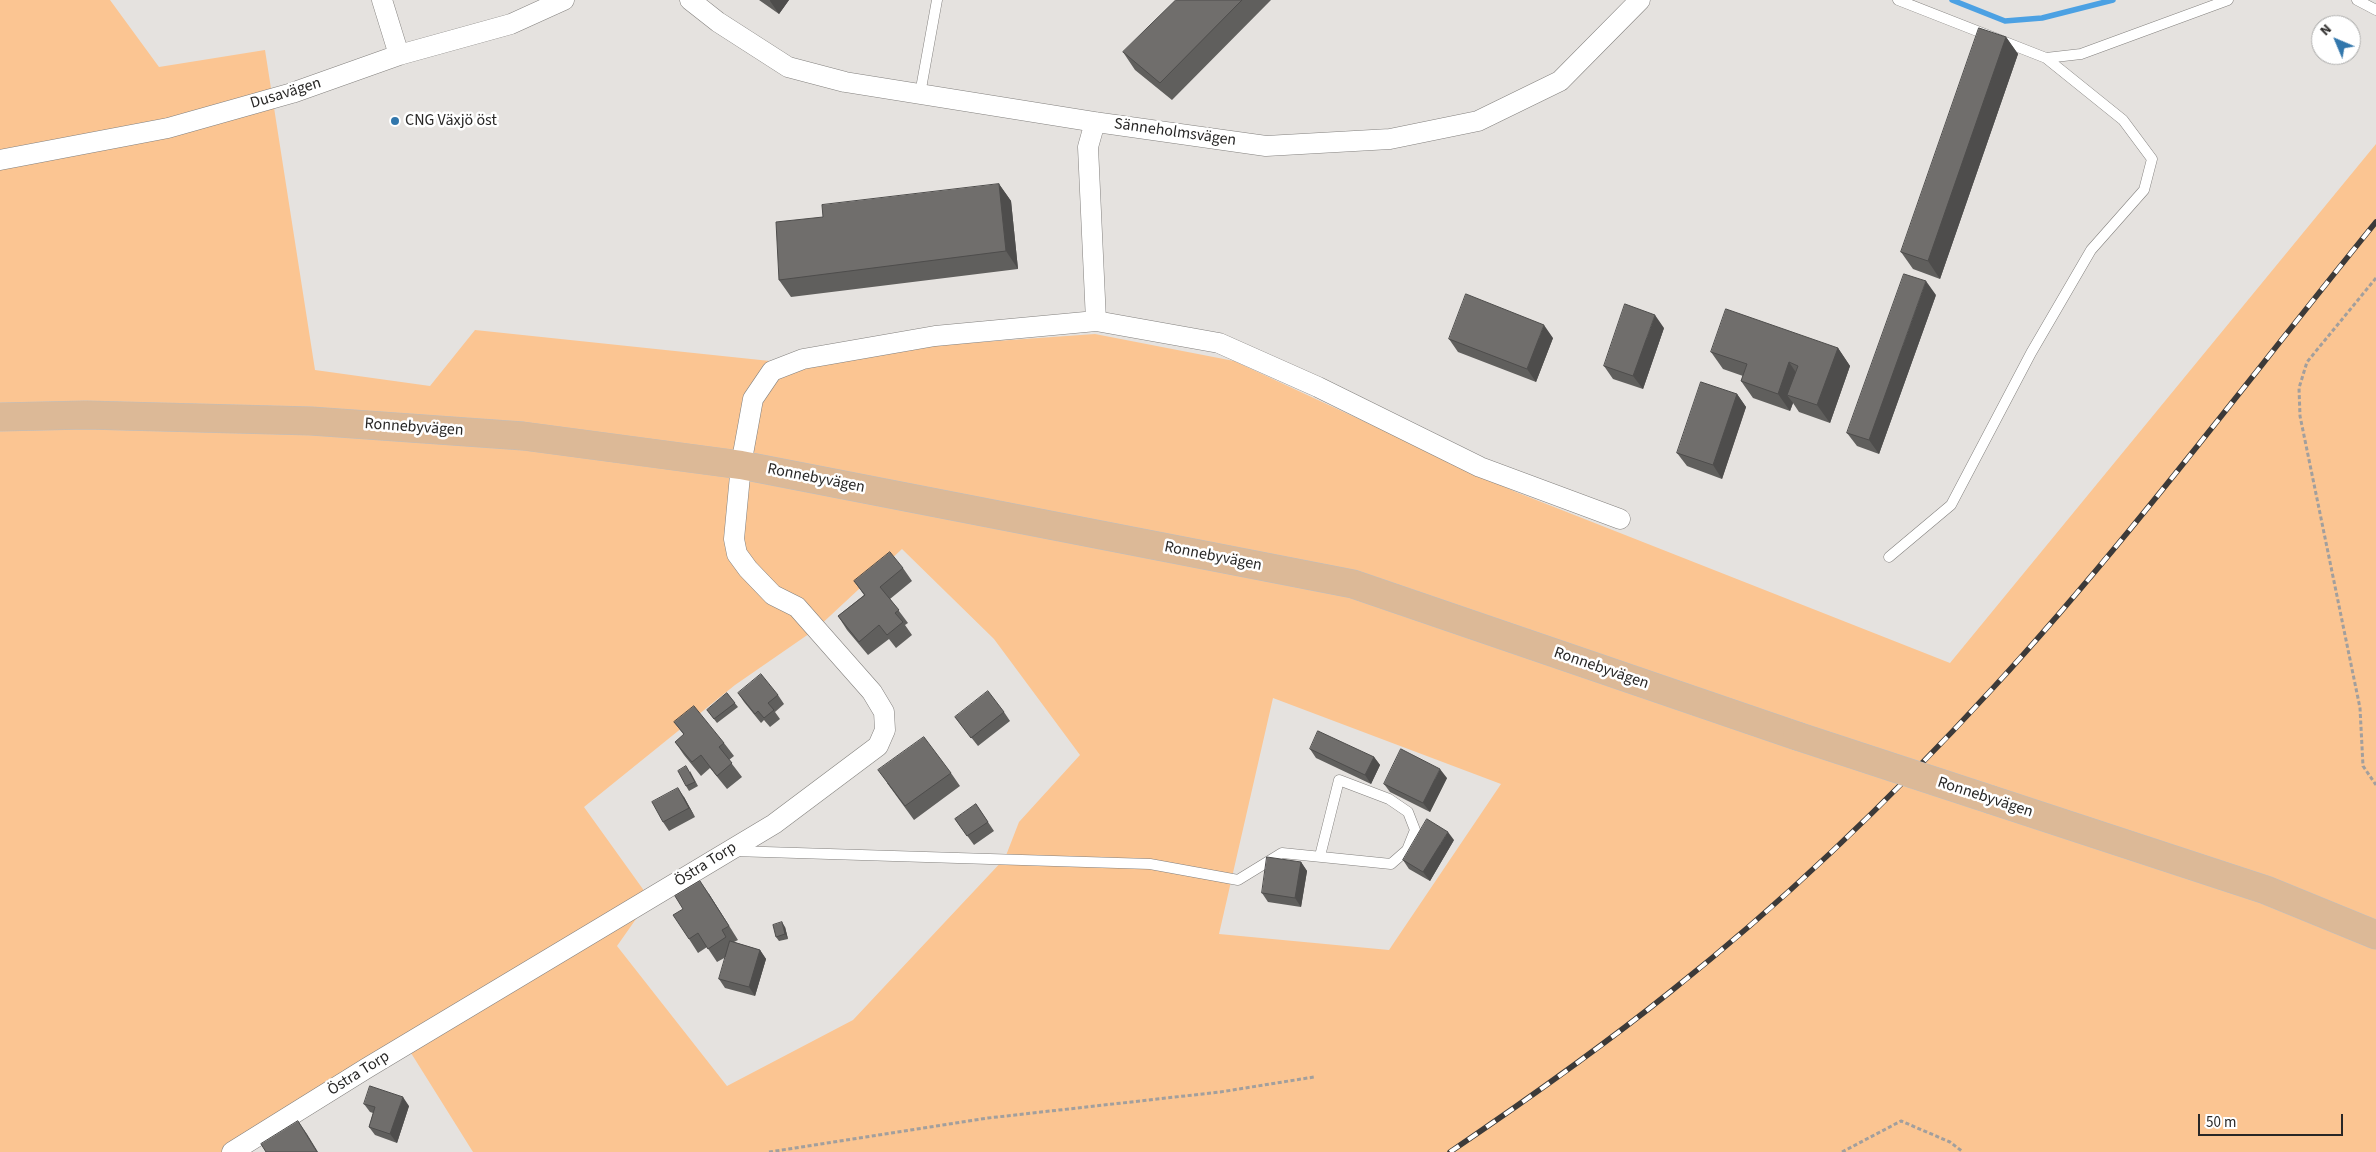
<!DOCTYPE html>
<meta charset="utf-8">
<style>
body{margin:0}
#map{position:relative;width:2376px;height:1152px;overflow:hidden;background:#e5e2df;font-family:"Source Sans 3",sans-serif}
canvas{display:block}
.north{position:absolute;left:2311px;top:15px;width:50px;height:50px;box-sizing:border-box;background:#fff;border:1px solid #a9a9a8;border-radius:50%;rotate:315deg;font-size:14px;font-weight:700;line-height:20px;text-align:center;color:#282726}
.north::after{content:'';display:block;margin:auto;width:18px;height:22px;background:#3277ac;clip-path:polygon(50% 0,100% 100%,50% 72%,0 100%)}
.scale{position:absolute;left:2198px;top:1114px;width:145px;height:22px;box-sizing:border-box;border:2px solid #282726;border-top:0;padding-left:6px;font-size:15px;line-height:18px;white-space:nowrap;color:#282726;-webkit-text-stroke:4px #fff;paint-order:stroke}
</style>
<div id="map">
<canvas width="2376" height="1152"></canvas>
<div class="north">N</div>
<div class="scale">50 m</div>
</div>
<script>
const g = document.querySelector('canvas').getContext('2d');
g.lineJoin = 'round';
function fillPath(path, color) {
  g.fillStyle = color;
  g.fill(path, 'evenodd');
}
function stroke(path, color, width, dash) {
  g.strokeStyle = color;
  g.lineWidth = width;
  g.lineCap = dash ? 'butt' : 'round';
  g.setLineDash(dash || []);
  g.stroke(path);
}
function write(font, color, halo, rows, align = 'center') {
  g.font = font + ' "Source Sans 3",sans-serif';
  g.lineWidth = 5;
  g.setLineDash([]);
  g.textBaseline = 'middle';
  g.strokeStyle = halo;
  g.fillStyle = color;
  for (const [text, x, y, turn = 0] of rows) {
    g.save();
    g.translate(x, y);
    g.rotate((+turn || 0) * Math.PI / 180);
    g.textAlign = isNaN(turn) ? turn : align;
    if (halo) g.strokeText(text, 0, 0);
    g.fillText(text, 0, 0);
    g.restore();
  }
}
fillPath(new Path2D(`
 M0,0H110L159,67L265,50L315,370L430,386L475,330L770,361L954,344L1095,334L1234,361L1516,492L1950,663L2376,144V1152H473L406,1045L232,1152H0ZM902,549L994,639L1080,755L1019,822L1005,858L853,1020L727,1086L617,946L650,899L584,807L735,685L816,629ZM1273,698L1501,784L1389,950L1219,934Z`), '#fbc592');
stroke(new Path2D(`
 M1952,0L2005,21L2042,18L2113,0`), '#4ca1e3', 5.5);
const service = new Path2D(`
 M2357,0L2376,10
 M2046,58L2081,54L2228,0
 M920,94L937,0
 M1889,557L1951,505L2031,353L2091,250L2144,190L2152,159L2123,120L2046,58L1898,0
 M733,851L1150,864L1238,880L1282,853L1391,864L1407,850L1415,830L1408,812L1389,799L1339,780L1320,856`);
const minor = new Path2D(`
 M382,0L399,55
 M690,0L718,22L788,67L845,82L1095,122L1266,146L1390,139L1478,121L1560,81L1640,0
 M1095,122L1088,147L1096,321
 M0,160L168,128L292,93L399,55L511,24L564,0
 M232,1152L367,1068L774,824L878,746L885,730L884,712L872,692L797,607L773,595L748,569L737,554L734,539L741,465L753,399L772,371L803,359L935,336L1096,321L1219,343L1318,387L1480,467L1620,519`);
const primary = new Path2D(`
 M0,417L86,415L311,421L523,436L741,465L1353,584L1797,736
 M1992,800L2266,890L2376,935`);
stroke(service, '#83807e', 11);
stroke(minor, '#83807e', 21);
stroke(primary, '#bebebe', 29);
stroke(new Path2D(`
 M2376,278L2307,362L2299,388L2300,416L2360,708L2363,766L2376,785
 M769,1152L988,1118L1220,1092L1314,1077
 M1842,1152L1901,1121L1950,1142L1963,1152`), '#a29f9d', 3, [4, 2.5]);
stroke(service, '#fff', 10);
stroke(minor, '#fff', 20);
stroke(primary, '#dcb997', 28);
const rail = new Path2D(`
 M1450,1152C1525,1101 1599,1049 1670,992C1786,900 1893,797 1993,688C2129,540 2249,378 2376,222`);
stroke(rail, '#3c3a39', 5.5);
stroke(rail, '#fff', 4, [11]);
const primaryBridge = new Path2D(`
 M1797,736L1992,800`);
stroke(primaryBridge, '#bebebe', 29, []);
stroke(primaryBridge, '#dcb997', 28);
fillPath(new Path2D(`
 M759,0H789L779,14Z
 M1176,0H1271L1172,100L1135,70L1123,52Z
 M2006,37L2018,54L1940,279L1913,269L1901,252Z
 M999,184L1011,201L1018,269L791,297L779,280L823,217Z
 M1936,295L1879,454L1857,446L1847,433Z
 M1664,328L1643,389L1613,379L1604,366Z
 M1553,338L1536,382L1458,352L1449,339Z
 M1838,348L1850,366L1830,423L1799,412L1793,403L1790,411L1753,398L1741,381L1743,376L1723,369L1711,352Z
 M1737,394L1746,407L1722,479L1687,466L1677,453Z
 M903,568L912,581L890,599L908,623L905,625L912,635L896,648L889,639L868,655L847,630L838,616L864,595L854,581Z
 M727,693L738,707L717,723L707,710Z
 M738,693L778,695L784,704L775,712L780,719L770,727L764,720L761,723L744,702Z
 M1004,712L1010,721L978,746L955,717Z
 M674,722L724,743L734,756L729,760L742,777L727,789L710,768L701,776L684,755L675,742L684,735Z
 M1310,749L1374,757L1380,765L1371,784L1316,758Z
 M690,771L698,786L689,791L686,786Z
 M951,773L960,786L914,820L887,783Z
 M1447,778L1430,812L1390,792L1384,784Z
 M684,797L695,817L669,831L663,822Z
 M976,804L994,831L974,845L955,819Z
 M1454,840L1430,881L1409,869L1403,860Z
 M1301,862L1307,871L1301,907L1268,902L1262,893Z
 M709,894L738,940L734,942L760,950L766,959L755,996L725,988L719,979L726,957L717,962L707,947L698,953L689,939Z
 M785,927L788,939L779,941L776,937Z
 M364,1104L409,1106L397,1143L375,1135L369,1127L373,1113L370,1112Z`), '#605f5d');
fillPath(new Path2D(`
 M770,0H789L779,14L770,1Z
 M2006,37L2018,54L1940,279L1928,261Z
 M999,184L1011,201L1018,269L1006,251Z
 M1926,281L1936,295L1879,454L1869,440Z
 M1655,315L1664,328L1643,389L1633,376Z
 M1544,325L1553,338L1536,382L1527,369Z
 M1838,348L1850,366L1830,423L1817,405Z
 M1789,362L1801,380L1787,395L1793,403L1790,411L1778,394Z
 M1737,394L1746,407L1722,479L1713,465Z
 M1374,757L1380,765L1371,784L1365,775Z
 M1440,769L1447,778L1430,812L1423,803Z
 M678,788L684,797L695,817L689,808Z
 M1448,832L1454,840L1430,881L1423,872Z
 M1301,862L1307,871L1301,907L1295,898Z
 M700,881L709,894L738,940L729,926Z
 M782,922L785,927L788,939L785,934Z
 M760,950L766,959L755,996L749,987Z
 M403,1097L409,1106L397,1143L390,1134Z
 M298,1121L307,1134L318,1152H317Z`), '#4e4d4c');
const building = new Path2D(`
 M1176,0H1242L1160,83L1123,52Z
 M1979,28L2006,37L1928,261L1901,252Z
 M999,184L1006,251L779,280L776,222L823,217L822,205Z
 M1904,274L1926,281L1869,440L1847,433Z
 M1466,294L1544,325L1527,369L1449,339Z
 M1625,304L1655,315L1633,376L1604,366Z
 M1726,309L1838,348L1817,405L1787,395L1798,366L1789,362L1778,394L1741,381L1747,364L1711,352Z
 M1701,382L1737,394L1713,465L1677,453Z
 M890,552L903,568L880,587L899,610L895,613L903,622L887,635L879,625L859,642L838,616L865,595L854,581Z
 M761,674L778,695L768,703L774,710L764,718L758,711L755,714L738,693Z
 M988,691L1004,712L971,738L955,717Z
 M727,693L735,703L714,719L707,710Z
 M694,706L724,743L719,747L732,763L717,776L701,755L692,762L675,742L684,734L674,722Z
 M1318,731L1374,757L1365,775L1310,749Z
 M924,737L951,773L905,806L878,770Z
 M1401,749L1440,769L1423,803L1384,784Z
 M686,766L695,782L686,786L678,771Z
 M678,788L689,808L663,822L652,802Z
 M976,804L988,822L967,836L955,819Z
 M1427,819L1448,832L1423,872L1403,860Z
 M1267,857L1301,862L1295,898L1262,893Z
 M700,881L729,926L722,930L726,937L708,949L698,933L689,939L673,915L683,909L675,896Z
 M782,922L785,934L776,937L773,925Z
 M730,941L760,950L749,987L719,979Z
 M370,1086L403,1097L390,1134L369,1127L375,1107L364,1104Z
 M298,1121L317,1152H266L261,1144Z`);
fillPath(building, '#706e6c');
stroke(building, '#4e4d4c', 1);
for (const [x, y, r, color] of [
 [395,121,5,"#3277ac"]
]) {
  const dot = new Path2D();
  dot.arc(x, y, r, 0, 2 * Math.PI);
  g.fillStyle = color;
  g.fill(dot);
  stroke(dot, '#fff', 2);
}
write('16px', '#282726', '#fff', [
 ["Dusavägen",286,94,-17],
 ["Sänneholmsvägen",1175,133,8],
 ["Ronnebyvägen",414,428,4],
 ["Ronnebyvägen",816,479,11],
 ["Ronnebyvägen",1213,557,11],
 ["Ronnebyvägen",1601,669,19],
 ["Ronnebyvägen",1985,798,18],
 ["Östra Torp",706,865,-32],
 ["Östra Torp",359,1074,-32]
]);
write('16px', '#282726', '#fff', [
 ["CNG Växjö öst",405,121]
], 'left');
</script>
